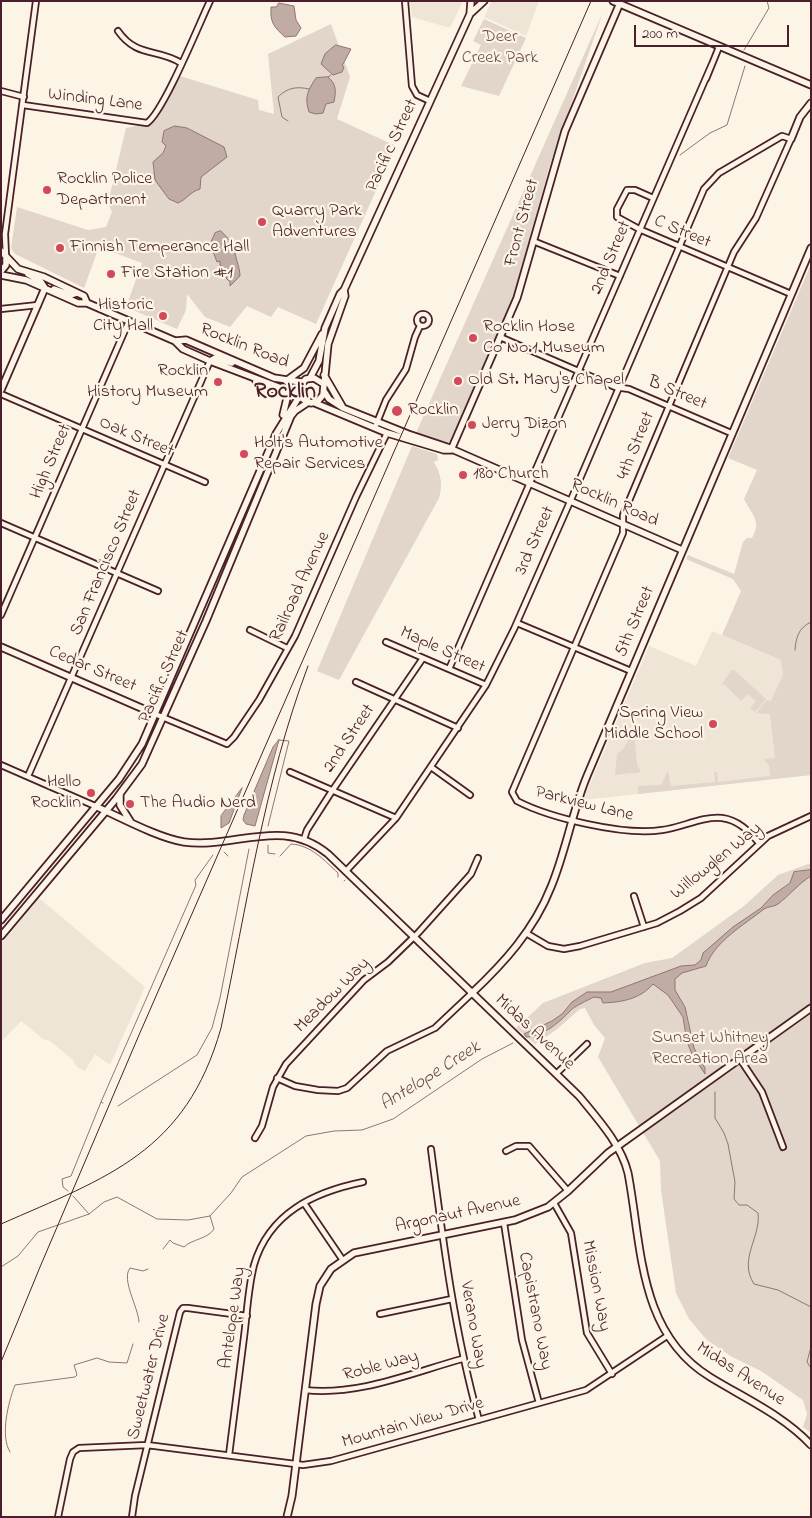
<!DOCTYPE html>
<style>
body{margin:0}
#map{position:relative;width:812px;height:1518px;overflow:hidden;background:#fcf5e5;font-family:"Indie Flower",sans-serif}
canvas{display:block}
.frame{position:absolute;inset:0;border:2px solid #4a1f2b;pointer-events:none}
.scale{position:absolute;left:634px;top:25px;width:155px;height:22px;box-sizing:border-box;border:2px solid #4a1f2b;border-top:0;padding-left:6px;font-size:15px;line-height:18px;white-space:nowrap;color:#4a1f2b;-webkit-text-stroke:4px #fcf5e5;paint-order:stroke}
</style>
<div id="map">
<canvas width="812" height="1518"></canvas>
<div class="frame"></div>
<div class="scale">200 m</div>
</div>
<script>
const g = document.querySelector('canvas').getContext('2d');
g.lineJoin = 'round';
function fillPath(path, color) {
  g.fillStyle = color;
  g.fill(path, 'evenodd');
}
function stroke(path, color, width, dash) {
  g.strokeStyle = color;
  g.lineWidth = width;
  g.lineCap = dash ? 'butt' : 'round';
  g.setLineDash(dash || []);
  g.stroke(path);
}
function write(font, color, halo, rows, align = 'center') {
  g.font = font + ' "Indie Flower",sans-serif';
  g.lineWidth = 4.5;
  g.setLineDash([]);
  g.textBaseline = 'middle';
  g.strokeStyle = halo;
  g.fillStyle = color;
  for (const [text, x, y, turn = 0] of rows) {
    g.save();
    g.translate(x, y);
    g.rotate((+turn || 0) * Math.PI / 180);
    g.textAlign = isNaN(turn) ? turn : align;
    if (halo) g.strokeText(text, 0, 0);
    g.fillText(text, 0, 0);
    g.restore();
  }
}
fillPath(new Path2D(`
 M410,1H463L450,28L412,17Z
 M492,1H539L526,36L484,17Z
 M712,631L781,660L811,775L583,800L649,646L696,666Z
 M39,898L145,987L110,1065L95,1054L85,1071L77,1067L72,1059L50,1041L43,1039L21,1021L1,1042V944Z`), '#eee5d7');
fillPath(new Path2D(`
 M603,12L549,168L514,295L451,443L416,433Z
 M484,19L526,38L499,96L461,86L481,45L473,41Z
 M331,24L350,77L337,119L396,146L316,324L278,307L271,317L247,306L230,327L205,317L187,294L186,310L177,329L126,307L142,263L99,247L84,288L15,254L11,248L17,207L88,230L106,227L112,212L108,203L126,128L151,123L180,76L258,100L259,110L274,114L268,54Z
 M811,264V775L638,794V786L661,785L668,771L671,786L715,782L714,772H717L718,782L770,776L769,766L764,759L775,758L770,714L756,713L767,700L771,701L783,675L781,660L722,635L741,591L733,579L686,559L688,555L734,574L743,542L747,538H752C762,521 752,515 744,499L757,470L728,458Z
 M412,446L437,454L438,460L434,462C441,474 443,485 439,498L339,680L317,671Z
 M734,670L766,699L755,712L750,708L756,701L748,694L741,701L724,684L721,685L731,671Z
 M630,737L635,741L637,765L641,772L615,775L617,754L624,748Z
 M811,863V1433L803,1427L807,1414L803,1400L761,1371L732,1357L707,1340L689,1319L676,1293L661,1190L660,1161L598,1057L605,1038L594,1025L585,1008L580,1009L556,1030L535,1044L516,1028L543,1003L645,963L672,958L744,906L778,875Z`), '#e2d5ca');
const water = new Path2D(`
 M279,3L294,6L296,20L301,28L296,36L285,37C274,27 270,23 271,7H276Z
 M336,45L351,49L342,66L344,67L342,72L333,75L321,64L325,54Z
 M328,77C337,85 336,91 334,102L326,104L323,113L316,114L309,112C304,97 308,90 316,78Z
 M175,126L187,128L224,147L227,157L201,177L200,189C190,192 187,199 178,203L169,199L155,180L153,162L163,153L166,146L162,142L164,131Z
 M221,231L235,246C233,254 240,266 240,276L230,286V282L226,278L229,271L220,265V261L217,262L210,244L215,233Z
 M279,740L255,826L246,824L243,820L244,815L273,747Z
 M242,788L229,823L221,828V816Z
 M811,870V876C798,884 790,895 778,904C774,907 769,906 764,909C744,925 715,941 706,966L682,973L675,979V990L685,1007L694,1048L705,1068V1074L692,1054L687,1042L683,1017L668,995L653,984C640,999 623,1002 603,1003L601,998L594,997C588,1000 573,1007 570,1011C560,1022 542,1037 526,1037L524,1034L552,1021L562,1014L572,1002L587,992H611L681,966L695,965L701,960L703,953L733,927L761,908L773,895L790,883L794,872Z`);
fillPath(water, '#c0aca5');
stroke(water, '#917474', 1);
stroke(new Path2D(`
 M744,50L769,8L767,1
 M328,77L331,75
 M288,121L282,117L278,97C287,88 296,86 309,89
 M680,155L710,133L727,125L745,66
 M795,650C796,638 798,628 811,622
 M268,826L289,741L278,740
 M268,845V853L275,854
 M224,852L228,856
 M280,856L291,844C311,845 325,861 338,873V877
 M344,881L345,880
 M715,1092V1118L724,1133L728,1144L735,1182L734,1199L739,1205H747L758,1213C761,1238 738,1259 754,1284L778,1290L811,1307
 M101,1102L196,885L195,880L213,855
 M118,1106L197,1055L212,1028L220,998L249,849
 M68,1191L63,1187L62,1179L71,1176L101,1102L103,1103
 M73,1196L89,1214
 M163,1249L170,1240L173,1243L184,1247C192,1239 208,1239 214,1229L210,1216
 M1,1267L18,1256L38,1232L89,1214L104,1202L117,1197L157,1219L188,1220L210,1216L231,1193L242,1177L306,1136L334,1131L362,1130L393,1119L482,1059L513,1043
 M139,1322C138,1306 121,1280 130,1268L143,1271L148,1269
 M811,1347L807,1362L811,1368
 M10,1452C0,1436 8,1403 15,1385L75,1377L77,1375L74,1365L97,1358L109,1362L127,1363L133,1344`), '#917474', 1);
const street = new Path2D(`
 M405,1L412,86L417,95L430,101
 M118,31C137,58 157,48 181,63
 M706,79L719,47
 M1,91L24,97
 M23,105L147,123C164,111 199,24 210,1
 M653,198L635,190H627L617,209V217L639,229L791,294
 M533,241L620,276
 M6,257L5,234L36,1
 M1,309L38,305
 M417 320a6 6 0 1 1 12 0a6 6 0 1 1-12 0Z
 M500,337L615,387L629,389L731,433
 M1,394L205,482
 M376,425L386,400L406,369L415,337L420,326
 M1,523L158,591
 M1,615L129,321
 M517,623L631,671
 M250,630L287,648
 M386,642L486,685
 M449,669L712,64
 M356,682L458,728
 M155,714L227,744L234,737L259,700L295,636L356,497L387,433
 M1,765L95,806
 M431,767L470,795
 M290,772L396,818
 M28,776L210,361
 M304,839L307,830L332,791L423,658
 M346,871L396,818L486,685L514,629L573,495L704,189L719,173L782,136L791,139L756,218L734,252L623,515V533L512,792L517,801C550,818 624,836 662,830C681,828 702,816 722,818C738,820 749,831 759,843
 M634,896L644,927
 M526,933L548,946L564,949L580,946L657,923L680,911L701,898L768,836L811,816
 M740,1059L762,1092L783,1147
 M556,1074L587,1044
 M277,1078L295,1086L318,1090L338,1091L347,1088L387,1051L435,1028L471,994
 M255,1138L262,1126L273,1087L286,1064L364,980L388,962L418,933L471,874L478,858
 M431,1149C443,1241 454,1330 479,1420
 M506,1151L516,1146H529L568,1191
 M304,1203L342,1259
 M554,1203L571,1233L587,1333L612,1374
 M504,1223L522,1340L539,1403
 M380,1314L452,1299
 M305,1390C358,1396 411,1373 462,1359
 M229,1455C234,1416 239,1377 244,1337C247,1314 248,1288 254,1265C269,1213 314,1192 363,1182
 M58,1517L70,1459L73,1452L79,1448L147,1445L303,1465L331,1461L586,1390L667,1336
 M132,1517L135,1496L180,1312L183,1308H188L247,1316`);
const secondary = new Path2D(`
 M613,1L811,85
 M470,14L484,1
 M791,139L800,117L811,103
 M1,251L18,269L44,277L84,296L87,303
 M1,271L6,265V257
 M28,274L41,282L45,288
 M1,275L26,280L78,303H87L175,341L183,349L210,361L297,394
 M54,289L71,295L77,293
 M175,341L186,340L274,378L301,382
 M210,361L215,358L232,363
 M324,375L342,406
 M310,378L319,361L325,328L340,294L344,290L470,14L471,1
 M256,381L284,394L287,398L283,415
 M286,381L304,368L322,334
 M322,383L314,378L306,379L299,386V397L311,403L318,401L323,395L328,344L345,296L344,290
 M1,390L45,288
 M324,391L329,399L343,408L408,434L447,447L682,550
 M315,403L387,433L444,450H451
 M451,450L517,298L565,131L620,3
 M1,647L155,714
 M120,794V805L130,821
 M95,806C120,817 158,838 184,842C236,849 282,816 328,854L579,1096C597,1118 621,1144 628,1173C642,1246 638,1333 710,1377C744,1398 783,1415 811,1445
 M1,920L119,779L142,744L276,434L299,397
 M1,936L116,799L142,764L206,621L291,416L295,411L307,403
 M471,994C504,963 534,930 551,887C566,851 572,812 587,776L811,248
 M287,1517L292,1496L316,1304L320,1286L331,1269L354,1253L515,1220L548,1207L568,1191L608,1153L811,1008`);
stroke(street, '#4a1f2b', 8);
stroke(secondary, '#4a1f2b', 9);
stroke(street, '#fcf5e5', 4.5);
stroke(secondary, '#fcf5e5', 5.5);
stroke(new Path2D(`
 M1,1224C108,1177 186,1152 221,1028C247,906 264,783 308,666
 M1,1362L40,1267L139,1035L591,1`), '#4a1f2b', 1);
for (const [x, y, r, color] of [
 [47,190,5,"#d1495b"],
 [262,222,5,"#d1495b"],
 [60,248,5,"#d1495b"],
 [111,274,5,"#d1495b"],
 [163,316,5,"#d1495b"],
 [473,338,5,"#d1495b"],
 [458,381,5,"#d1495b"],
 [218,382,5,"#d1495b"],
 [397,411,6,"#d1495b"],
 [472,425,5,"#d1495b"],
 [244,454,5,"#d1495b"],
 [463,475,5,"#d1495b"],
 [713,724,5,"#d1495b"],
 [91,793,5,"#d1495b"],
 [130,804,5,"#d1495b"]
]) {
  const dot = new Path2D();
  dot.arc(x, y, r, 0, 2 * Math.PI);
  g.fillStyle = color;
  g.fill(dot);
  stroke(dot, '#fcf5e5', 2);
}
write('18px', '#704c53', '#fcf5e5', [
 ["Deer",500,38],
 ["Creek Park",500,59],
 ["Sunset Whitney",710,1039],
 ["Recreation Area",710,1060]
]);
write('18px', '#4a1f2b', '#fcf5e5', [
 ["Winding Lane",95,101,7],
 ["Pacific Street",393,146,-65],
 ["Front Street",523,223,-75],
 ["C Street",682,233,23],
 ["2nd Street",612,258,-67],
 ["Rocklin Road",244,347,22],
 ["B Street",677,394,23],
 ["Oak Street",136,438,23],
 ["4th Street",637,446,-68],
 ["High Street",52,462,-67],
 ["Rocklin Road",614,504,24],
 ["3rd Street",536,541,-66],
 ["San Francisco Street",107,563,-67],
 ["Railroad Avenue",301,587,-65],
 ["5th Street",636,622,-67],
 ["Maple Street",442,651,24],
 ["Cedar Street",92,670,23],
 ["Pacific Street",165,677,-66],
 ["2nd Street",350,739,-56],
 ["Parkview Lane",584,805,14],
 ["Willowglen Way",717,862,-39],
 ["Meadow Way",333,996,-45],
 ["Midas Avenue",534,1033,43],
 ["Argonaut Avenue",458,1215,-12],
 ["Mission Way",595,1286,79],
 ["Capistrano Way",534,1311,79],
 ["Antelope Way",234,1318,-82],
 ["Verano Way",472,1325,80],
 ["Roble Way",381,1367,-15],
 ["Midas Avenue",740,1375,33],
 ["Sweetwater Drive",150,1377,-76],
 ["Mountain View Drive",413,1424,-16]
]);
write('18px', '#4a1f2b', '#fcf5e5', [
 ["Rocklin Police",57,180],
 ["Department",57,201],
 ["Quarry Park",272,212],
 ["Adventures",272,233],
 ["Finnish Temperance Hall",70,248],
 ["Fire Station #1",121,274],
 ["Historic",153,306,"right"],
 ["City Hall",153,327,"right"],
 ["Rocklin Hose",483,328],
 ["Co No.1 Museum",483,349],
 ["Rocklin",208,372,"right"],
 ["History Museum",208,393,"right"],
 ["Old St. Mary's Chapel",468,381],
 ["Rocklin",408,411],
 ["Jerry Dizon",482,425],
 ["Holt's Automotive",254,444],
 ["Repair Services",254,465],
 ["180 Church",473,475],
 ["Spring View",703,714,"right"],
 ["Middle School",703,735,"right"],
 ["Hello",81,783,"right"],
 ["Rocklin",81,804,"right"],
 ["The Audio Nerd",140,804]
], 'left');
write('italic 19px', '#6d4950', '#fcf5e5', [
 ["Antelope Creek",431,1077,-32]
]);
write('bold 22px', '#4a1f2b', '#fcf5e5', [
 ["Rocklin",285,393]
]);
</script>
